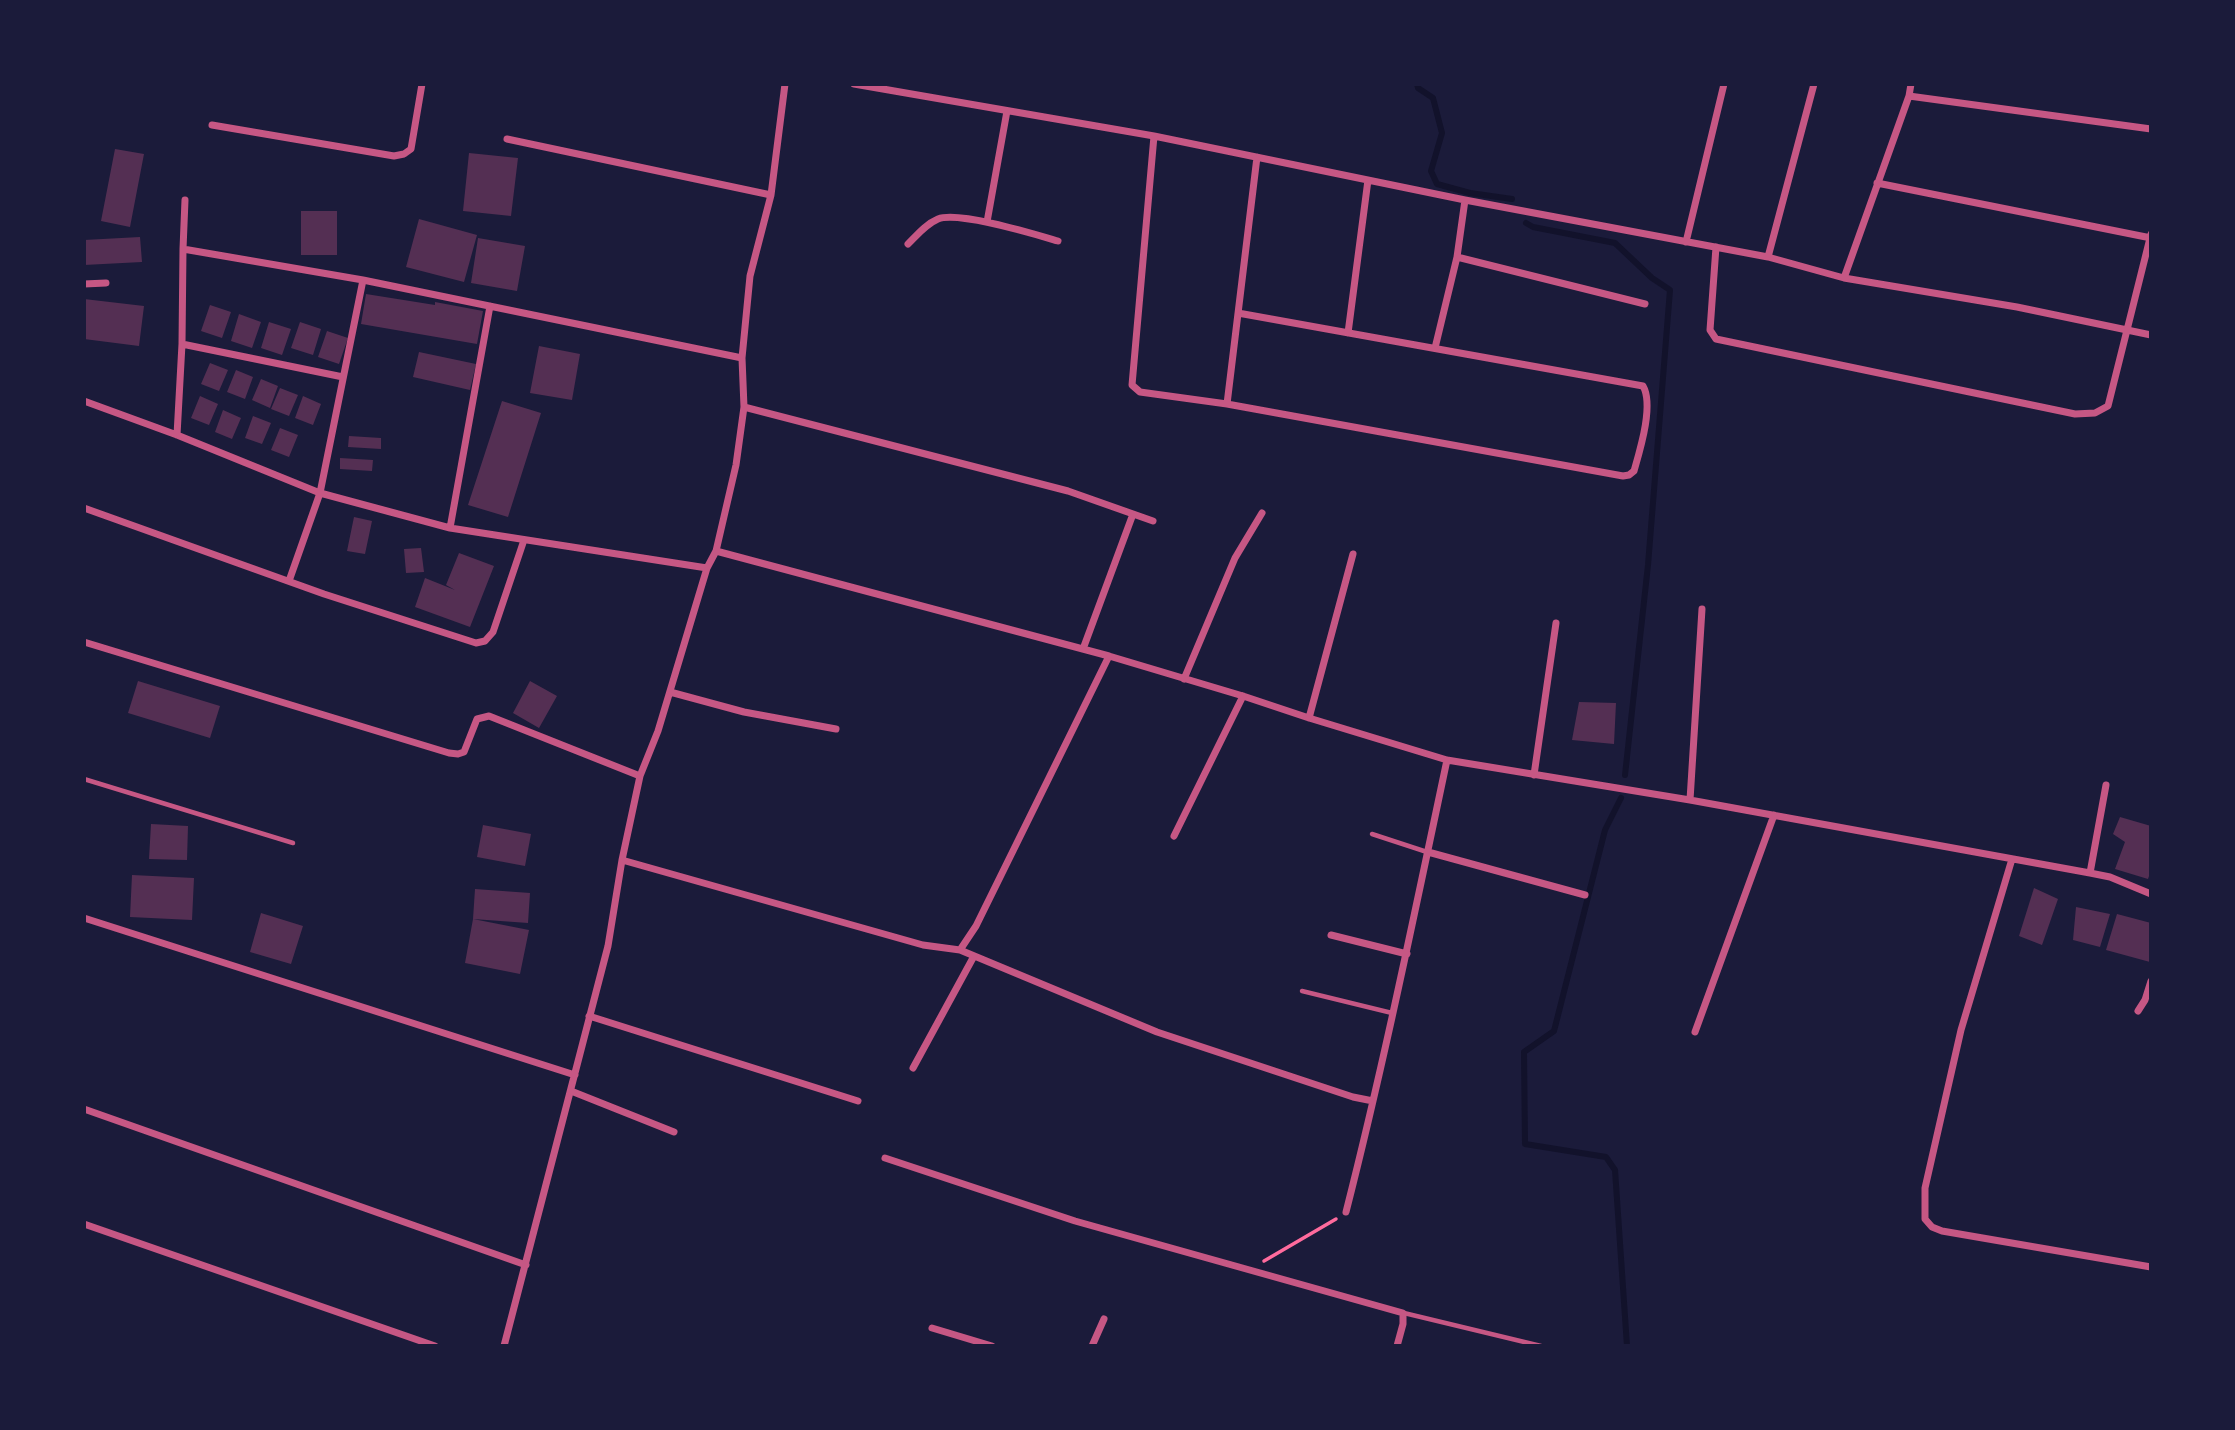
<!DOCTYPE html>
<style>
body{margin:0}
#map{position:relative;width:2235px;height:1430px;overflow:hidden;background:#1b1b3a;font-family:"Noto Sans",sans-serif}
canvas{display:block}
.frame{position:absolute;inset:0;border:86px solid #1b1b3a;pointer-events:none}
</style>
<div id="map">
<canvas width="2235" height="1430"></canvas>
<div class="frame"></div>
</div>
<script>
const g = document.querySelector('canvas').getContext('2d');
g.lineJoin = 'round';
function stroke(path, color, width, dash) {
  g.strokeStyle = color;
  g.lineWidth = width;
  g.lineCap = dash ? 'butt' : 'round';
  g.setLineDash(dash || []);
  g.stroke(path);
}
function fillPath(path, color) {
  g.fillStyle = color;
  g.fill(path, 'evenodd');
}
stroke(new Path2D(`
 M1417,84L1418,88L1433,98L1442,133L1431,171L1437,184L1470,193L1512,199
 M1526,223L1533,227L1615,243L1652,278L1670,290L1648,565L1625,775
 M1621,798L1605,830L1554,1031L1524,1052L1525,1144L1606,1157L1615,1170L1627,1346`), '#12122b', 6);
fillPath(new Path2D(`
 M115,149L144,154L130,227L101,221Z
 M469,153L518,158L511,216L463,211Z
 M301,211H337V255H301Z
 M419,219L477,235L464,282L406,267Z
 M140,237L142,262L84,265V240Z
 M478,238L525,246L517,291L471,283Z
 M366,294L435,305V302L483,311L477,344L361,324Z
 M84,299L144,306L139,346L84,339Z
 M210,305L231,312L222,338L201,331Z
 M239,314L261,322L252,348L231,341Z
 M269,322L291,329L282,355L261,348Z
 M300,322L321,329L313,355L291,348Z
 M327,331L348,338L339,364L318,357Z
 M539,346L580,354L572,400L530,393Z
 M419,352L476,364L470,390L413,377Z
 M210,363L228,370L219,391L201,384Z
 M236,370L253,377L245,399L227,392Z
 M261,379L278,386L270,408L252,400Z
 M280,388L298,395L289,416L271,409Z
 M200,396L218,404L209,425L191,418Z
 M303,396L321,404L313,425L295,418Z
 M502,401L541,413L508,517L468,505Z
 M223,410L241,418L232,439L215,432Z
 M253,416L271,423L262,444L245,438Z
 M280,428L298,435L289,457L271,450Z
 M349,436L381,438V449L348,447Z
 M340,458L373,460L372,471L340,469Z
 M354,517L372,521L365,554L347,551Z
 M421,548L424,572L406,573L404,549Z
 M459,553L494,566L470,627L415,607L425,578L455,590L446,585Z
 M138,681L220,706L210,738L128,713Z
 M530,681L557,696L539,728L513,713Z
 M1579,702L1616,703L1614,744L1572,740Z
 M2120,817L2151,826V870L2148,879L2115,869L2125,842L2113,834Z
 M151,824L188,826L187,860L149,859Z
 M483,825L531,834L525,866L477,857Z
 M132,875L194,878L192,920L130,917Z
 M2034,888L2058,899L2042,945L2019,936Z
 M475,889L530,893L528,923L473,919Z
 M2076,907L2110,914L2100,947L2073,940Z
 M261,913L303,926L291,964L250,952Z
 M2117,914L2151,923L2150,962L2106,950Z
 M473,919L529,930L520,974L465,963Z`), '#542f53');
stroke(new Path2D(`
 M1264,1261L1336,1219`), '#ff6b9d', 3.5);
stroke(new Path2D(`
 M84,779L293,843
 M1372,834L1427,852
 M1302,991L1392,1013
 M1404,1313L1541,1346`), '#c65784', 4.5);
stroke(new Path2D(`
 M854,84L1154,136L1465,200L1768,257L1844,278L2017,307L2151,335
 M1909,96L2151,129
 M212,125L394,156L404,154L411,149L422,84
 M1154,136L1132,385L1140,392L1227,404L1623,476L1629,475L1634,471C1640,450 1654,405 1643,386L1238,313
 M507,139L771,195
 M1877,183L2151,238
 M1465,200L1457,257L1645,304
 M987,222L1007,111
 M1686,242L1724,84
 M908,244C917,235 926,224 938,219C959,211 1034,234 1058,241
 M1716,247L1710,330L1716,339L2075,414L2095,413L2108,406L2151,234
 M183,249L185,200
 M1768,257L1814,84
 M1844,278L1909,96L1911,84
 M84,284L106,283
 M1348,333L1368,180
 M182,344L343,377
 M1435,348L1457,257
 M84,401L177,435L320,493L450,528L707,568
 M1227,404L1257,157
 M744,407L1068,491L1153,521
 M177,435L182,344L183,249L363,280L742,358
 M84,508L324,594L476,643L485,641L493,632L524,540
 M450,528L490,306
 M716,551L1109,656L1243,696L1309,718L1447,760L1690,800L2090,873L2110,877L2151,894
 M289,581L320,493L363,280
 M84,642L449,753L458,754L464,752L477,719L489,716L640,776
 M1083,649L1133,514
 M1184,679L1235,558L1262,513
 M670,692L744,712L836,729
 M1309,718L1353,554
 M1534,775L1556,623
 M1690,800L1702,609
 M1174,836L1243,696
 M1428,852L1585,895
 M2012,859L1961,1030L1925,1188V1219L1932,1227L1942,1231L2151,1267
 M622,860L923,945L960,950L976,926L1109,656
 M2090,873L2106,785
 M84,918L575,1075
 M1331,935L1407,954
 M960,950L1157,1032L1353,1097L1373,1101
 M2138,1011L2145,1000L2151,981
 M589,1016L858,1101
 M1695,1032L1774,815
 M913,1068L974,956
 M571,1091L674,1132
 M84,1109L526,1265
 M885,1158L1075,1221L1403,1313V1324L1397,1346
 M1346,1212C1384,1063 1415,911 1447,760
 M84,1224L435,1346
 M932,1328L992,1346
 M504,1346L608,946L622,860L640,776L658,731L707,568L716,551L736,465L744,407L742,358L750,276L771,195L785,84
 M1092,1346L1104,1319`), '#c65784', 7);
</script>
